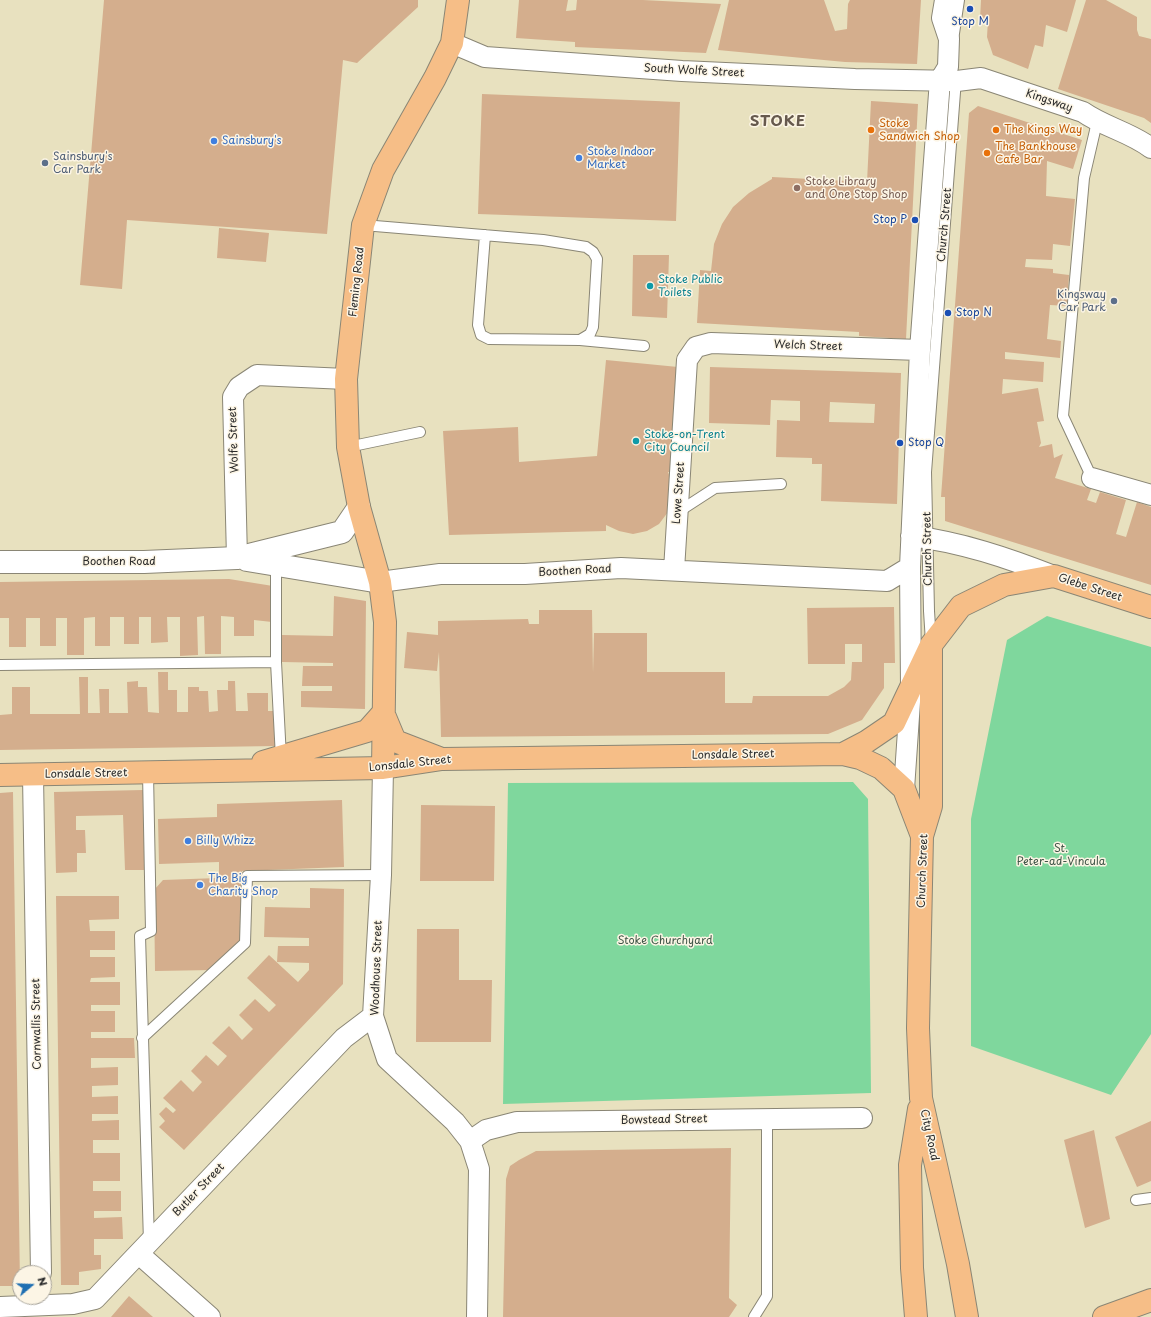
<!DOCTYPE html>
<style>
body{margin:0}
#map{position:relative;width:1151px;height:1317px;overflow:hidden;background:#e8e1bf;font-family:"Playpen Sans",sans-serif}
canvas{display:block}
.north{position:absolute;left:12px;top:1265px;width:40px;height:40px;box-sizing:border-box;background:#fcf5e5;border:1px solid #a8a49b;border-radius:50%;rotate:71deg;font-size:11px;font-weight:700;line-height:16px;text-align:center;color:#2b2b2b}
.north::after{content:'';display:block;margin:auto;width:14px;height:18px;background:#1f6fb2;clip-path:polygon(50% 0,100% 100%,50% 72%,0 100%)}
</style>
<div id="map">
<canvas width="1151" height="1317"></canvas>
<div class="north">N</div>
</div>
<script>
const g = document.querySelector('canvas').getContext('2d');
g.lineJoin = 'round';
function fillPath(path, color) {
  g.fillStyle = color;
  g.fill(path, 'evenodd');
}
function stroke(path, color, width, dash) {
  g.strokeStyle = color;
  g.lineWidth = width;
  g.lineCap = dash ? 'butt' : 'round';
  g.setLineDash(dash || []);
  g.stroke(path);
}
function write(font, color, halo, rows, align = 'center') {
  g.font = font + ' "Playpen Sans",sans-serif';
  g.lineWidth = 3;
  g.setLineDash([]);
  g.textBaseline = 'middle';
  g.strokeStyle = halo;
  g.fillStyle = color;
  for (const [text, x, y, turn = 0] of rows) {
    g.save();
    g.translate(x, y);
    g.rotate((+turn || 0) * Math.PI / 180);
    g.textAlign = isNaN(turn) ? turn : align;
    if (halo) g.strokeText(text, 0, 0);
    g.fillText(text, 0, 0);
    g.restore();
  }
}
fillPath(new Path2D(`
 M1047,616L1151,647V1034L1111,1095L971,1046V819L1007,640Z
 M853,782L868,799L871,1093L503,1104L508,783Z`), '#7fd79d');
fillPath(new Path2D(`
 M104,0H418V7L357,63L343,60L327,234L127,220L122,289L80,285Z
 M519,0H568L566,11L576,10L577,0H643L721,4L706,53L575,47V42L516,38Z
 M729,0H824L835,31L847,29L848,4L850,0H921L917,64L845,62L718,50Z
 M981,0H1076L1067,32L1046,25L1043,47L1035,45L1028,69L993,55L987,37L988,20L980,19Z
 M1086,0H1106L1137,17V30L1139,36L1151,39V123L1144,118L1058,89Z
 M482,94L680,102L676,221L478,214Z
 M871,101L918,104L906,339L859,336V332L697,323L700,270L711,271L714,244L722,224L733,207L749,193L772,179V177L867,182Z
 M978,106L1082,140L1073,169L1047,161L1046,196L1075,199L1070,246L1053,244L1052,260L1026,259L1025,267L1053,269V273L1069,275L1067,306L1050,305L1047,339L1061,341L1060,358L1005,352V359L1044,362L1043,382L1003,379L1002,394L1038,388L1044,421L1037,422L1041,443L1039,447L1052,444L1054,458L1063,454L1055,478L1091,489L1087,500L1096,503L1100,492L1126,500L1116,534L1126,537L1137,502L1151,507V585L945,521V497H941L969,113Z
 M219,228L269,233L266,262L217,258Z
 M633,255H669L667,318L632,316Z
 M606,360L678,367L672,472H668L673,485L668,512L659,524L647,531L633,534L619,531L606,525V531L449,535L443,431L518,427L519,462L597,456Z
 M710,367L901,373L897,504L821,501L822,464H812V458L776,457L777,420L800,421V401L771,400L770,425L709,423ZM830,402L875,404L874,423L829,422Z
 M229,579L273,586L272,622L254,620V636H234V617L221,616V654H205L204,616L197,617L198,655L180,656V617H167L168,642L151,643V617H139V644H124V617H110V646H95V617L84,618V655H67V618H56V646H40V618H26V647H9V618H0V582Z
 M334,596L366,601L365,709L301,707V691H332V686H302L303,666H333V663L282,662V635L333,636Z
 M894,607L895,663H884V688L862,720L828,734L441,737L439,652L437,671L404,668L407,632L438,635V621L528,619L529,624H539V610H592L593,673L594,633H647V672H725V703H752L753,696H828L844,687L851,680L852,662H862V644H845V664H808L807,608Z
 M158,672H168V690H177V712H188V687H199V691H208L209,712L218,711L217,690H228V681H235L236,711H248L247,693H268V711H276L277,746L0,750V715L12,714V687H30V714H80L79,677H88V713H100L99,689H109V713H128L127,682L138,681V687H147L148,712L159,713Z
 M143,790L145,870H125L123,815L76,816V830H85L86,853H77V872L56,873L54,792Z
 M13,792L20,1286H0V793Z
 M342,800L344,867L242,871L241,942L213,970L155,971L154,890L163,880L218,878L219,872V862L159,864L158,819L217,817V804Z
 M421,805L495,806L494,881H420Z
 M310,888L344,889L343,984L184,1150L159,1127L165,1121L159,1114L166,1107L173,1113L176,1110L163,1098L181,1080L193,1092L202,1082L191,1071L206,1055L218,1066L227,1056L212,1043L229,1026L242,1040L253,1029L239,1015L255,999L269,1012L276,1005L247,978L269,955L298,982L309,970V963L277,962L278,946H309V938L264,937L265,907L310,908Z
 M56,896H119V919L89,920L90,931H115V950H90V957H115V977L91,978L90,982H120V1005H91V1011H115V1032H91V1038H134L135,1058H91V1068L118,1067V1085L92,1086V1097L118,1096V1114H92V1121L119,1120V1140H93V1153H120V1181H93V1191H121V1211H94V1218L122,1217L123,1239H94V1255H101V1269L79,1272V1285H61Z
 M417,929H459V980H492L491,1042H416Z
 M1151,1121V1181L1137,1187L1115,1137Z
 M1094,1130L1110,1219L1085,1228L1064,1140Z
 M731,1148L729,1298L737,1305L729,1317H503L506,1179L510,1166L519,1160L536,1151Z
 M129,1296L153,1317H111Z`), '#d4ae8d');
const service = new Path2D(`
 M953,40L959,0
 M363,225L543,240L586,247L593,252L597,259L593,327L590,334L580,340L489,339L481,335L478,325L485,235
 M580,340L644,346
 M348,447L420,432
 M1092,478L1063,416L1084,178L1097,122
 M678,512L715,488L781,484
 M276,565V662L281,758
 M931,642L929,611L926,472L956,79
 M0,665L276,662
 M148,773L151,931L140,936L149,1242
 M142,1038L245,943L247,876L381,875
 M1136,1200L1151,1198
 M754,1317L767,1296V1119`);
const minor = new Path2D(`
 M452,43L485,57L682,71L855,79L957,81L981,78L1083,112C1104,127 1130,132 1151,148
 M1092,478L1151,495
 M911,536C961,542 1008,558 1054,576
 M237,558L233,397L239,387L257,375L346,379
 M674,570L687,360L696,347L711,343L920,350
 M380,582L440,574H525L621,568L887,581L910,567
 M383,768L381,875L373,1016L387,1059L455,1122L470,1141L479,1169L477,1317
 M33,775L41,1273
 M904,789L911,687L910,567L920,350L940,80L948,67L949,39L942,18L945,0
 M470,1141L486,1130L517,1122L862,1118
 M139,1254L210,1317
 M0,1307L73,1304L95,1299L344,1038L373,1016`);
const tertiary = new Path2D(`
 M247,560L380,582
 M0,562H144L237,558L342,532L359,507`);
const primary = new Path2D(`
 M931,645V806L922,836L918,1028L921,1098L958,1264L967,1317
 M385,717L395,741L439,758
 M843,754L866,742L894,723L931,645L961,606L1004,585L1054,576L1151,607
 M263,762L367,731L383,713
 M383,768L385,622L380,582L359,507L348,447L346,379L363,225L383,170L435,78L452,43L458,0
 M0,775L383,768L442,759L843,754L860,758L881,768L904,789L922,836
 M916,1317L912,1268L910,1165L919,1109`);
const trunk = new Path2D(`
 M1104,1317L1151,1300`);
stroke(service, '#8a8675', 12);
stroke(minor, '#8a8675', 22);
stroke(tertiary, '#8a8675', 24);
stroke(primary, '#8a8675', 24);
stroke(trunk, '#8a8675', 24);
stroke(service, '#fff', 10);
stroke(minor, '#fff', 20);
stroke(tertiary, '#fff', 22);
stroke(primary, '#f6be87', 22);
stroke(trunk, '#f6be87', 22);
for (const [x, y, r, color] of [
 [970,9,4,"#1a4fb4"],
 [871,130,4,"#e8710a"],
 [996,130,4,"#e8710a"],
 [214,141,4,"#3f7fe0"],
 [987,153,4,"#e8710a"],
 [579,158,4,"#3f7fe0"],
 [45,163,4,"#5c6f8a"],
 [797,188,4,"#8d6e63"],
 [915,220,4,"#1a4fb4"],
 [650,286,4,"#0f9aa8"],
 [1114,301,4,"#5c6f8a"],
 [948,313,4,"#1a4fb4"],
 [636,441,4,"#0f9aa8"],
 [900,443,4,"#1a4fb4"],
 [188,841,4,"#3f7fe0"],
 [200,885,4,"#3f7fe0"]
]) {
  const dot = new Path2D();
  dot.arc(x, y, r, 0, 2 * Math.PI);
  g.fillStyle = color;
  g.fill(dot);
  stroke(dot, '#fcf5e5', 1.5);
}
write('11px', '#164399', '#fcf5e5', [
 ["Stop M",970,22,"center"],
 ["Stop P",907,220,"right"],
 ["Stop N",956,313],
 ["Stop Q",908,443]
], 'left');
write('11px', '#2b2b2b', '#fcf5e5', [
 ["South Wolfe Street",694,71,3],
 ["Kingsway",1049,101,19],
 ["Church Street",945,225,-85],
 ["Fleming Road",357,282,-84],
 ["Welch Street",808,346,2],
 ["Wolfe Street",234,440,-92],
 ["Lowe Street",679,493,-86],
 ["Church Street",928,549,-91],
 ["Boothen Road",119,562],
 ["Boothen Road",575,571,-3],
 ["Glebe Street",1090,588,18],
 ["Lonsdale Street",733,755,-1],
 ["Lonsdale Street",410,764,-6],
 ["Lonsdale Street",86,774,-1],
 ["Church Street",923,871,-88],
 ["Woodhouse Street",377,968,-88],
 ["Cornwallis Street",37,1024,-91],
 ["Bowstead Street",664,1120,-1],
 ["City Road",929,1135,78],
 ["Butler Street",199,1190,-46]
]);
write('11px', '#c56008', '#fcf5e5', [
 ["Stoke",879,124],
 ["Sandwich Shop",879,137],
 ["The Kings Way",1004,130],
 ["The Bankhouse",995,147],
 ["Cafe Bar",995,160]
], 'left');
write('11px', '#366cbe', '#fcf5e5', [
 ["Sainsbury's",222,141],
 ["Stoke Indoor",587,152],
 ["Market",587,165],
 ["Billy Whizz",196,841],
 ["The Big",208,879],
 ["Charity Shop",208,892]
], 'left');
write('11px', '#4e5e75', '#fcf5e5', [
 ["Sainsbury's",53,157],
 ["Car Park",53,170],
 ["Kingsway",1106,295,"right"],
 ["Car Park",1106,308,"right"]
], 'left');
write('11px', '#785e54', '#fcf5e5', [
 ["Stoke Library",805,182],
 ["and One Stop Shop",805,195]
], 'left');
write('11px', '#0d838f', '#fcf5e5', [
 ["Stoke Public",658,280],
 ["Toilets",658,293],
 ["Stoke-on-Trent",644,435],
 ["City Council",644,448]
], 'left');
write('11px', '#405648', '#fcf5e5', [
 ["St.",1061,849],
 ["Peter-ad-Vincula",1061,862],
 ["Stoke Churchyard",665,941]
]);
g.letterSpacing = '1px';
write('bold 15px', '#66594d', '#fcf5e5', [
 ["STOKE",778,122]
]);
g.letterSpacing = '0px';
</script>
